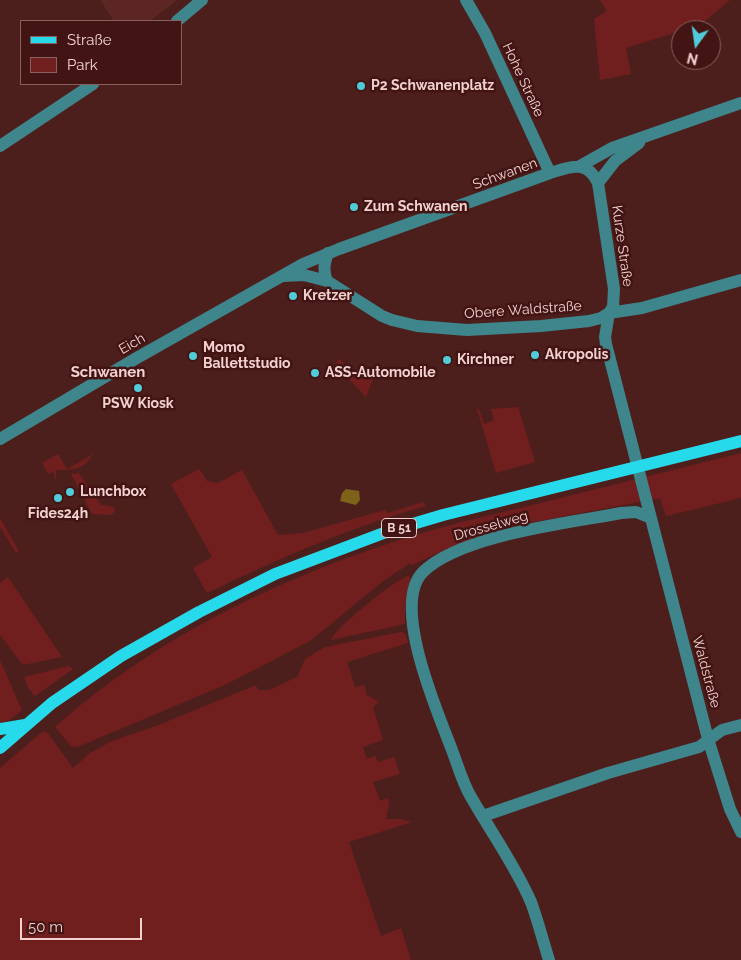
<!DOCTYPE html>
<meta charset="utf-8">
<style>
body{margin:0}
#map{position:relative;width:741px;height:960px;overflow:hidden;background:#4d1f1c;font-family:Raleway,sans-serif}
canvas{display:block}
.legend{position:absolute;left:20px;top:20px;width:162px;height:65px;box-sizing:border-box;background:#421413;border:1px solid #88605e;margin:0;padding:6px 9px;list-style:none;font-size:15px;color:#f2d2cf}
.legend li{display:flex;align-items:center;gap:10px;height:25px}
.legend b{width:25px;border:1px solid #88605e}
.north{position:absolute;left:671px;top:20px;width:50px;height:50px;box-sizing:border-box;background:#421413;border:1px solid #88605e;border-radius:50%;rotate:194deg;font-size:14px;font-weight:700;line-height:20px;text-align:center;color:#f2d2cf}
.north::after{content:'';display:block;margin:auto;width:18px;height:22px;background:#52cbd8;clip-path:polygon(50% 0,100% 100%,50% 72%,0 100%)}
.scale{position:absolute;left:20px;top:918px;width:122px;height:22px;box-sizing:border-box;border:2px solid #f2d2cf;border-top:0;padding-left:6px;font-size:15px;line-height:18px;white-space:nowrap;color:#f2d2cf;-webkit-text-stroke:4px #421413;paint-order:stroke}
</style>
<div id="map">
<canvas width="741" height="960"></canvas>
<ul class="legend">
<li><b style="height:6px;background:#26daeb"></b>Straße</li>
<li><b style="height:14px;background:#701f1e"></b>Park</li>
</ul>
<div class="north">N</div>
<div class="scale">50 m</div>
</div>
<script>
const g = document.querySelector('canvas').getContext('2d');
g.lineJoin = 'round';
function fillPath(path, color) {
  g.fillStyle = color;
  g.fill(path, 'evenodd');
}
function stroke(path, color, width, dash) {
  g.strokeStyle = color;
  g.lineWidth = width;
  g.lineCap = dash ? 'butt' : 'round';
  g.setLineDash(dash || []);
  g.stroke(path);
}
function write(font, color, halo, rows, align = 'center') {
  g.font = font + ' Raleway,sans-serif';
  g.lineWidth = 5;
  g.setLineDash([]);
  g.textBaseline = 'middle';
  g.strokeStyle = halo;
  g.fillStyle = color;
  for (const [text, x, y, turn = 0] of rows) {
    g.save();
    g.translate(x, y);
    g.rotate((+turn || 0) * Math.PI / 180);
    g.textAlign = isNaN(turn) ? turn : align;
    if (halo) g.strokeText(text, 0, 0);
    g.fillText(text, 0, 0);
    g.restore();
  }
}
fillPath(new Path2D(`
 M100,0H176V1L150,21H114Z`), '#5b2623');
fillPath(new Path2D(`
 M600,0H730L700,25L626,48L631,74L600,80L594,19L607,11Z
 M339,359L355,375L373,379L366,397L335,364Z
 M518,407L535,462L496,473L477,409H479L484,424L494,420L491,409Z
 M741,453V498L666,516L660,498L503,528L447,549L412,565L410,563L382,582L310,641L227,684L80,746L72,747L55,727C156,636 289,573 419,534C457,522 497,514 536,504C604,487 673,470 741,453Z
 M58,454L67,469L93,454C84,470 73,470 56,470V481L53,471L48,474L42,463Z
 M199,469L207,481L218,483L242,470L278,535L303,533L385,510L387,513L423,502L426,506C350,527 278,559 207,593L193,568L212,557L171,484Z
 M79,473L101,505L114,507L115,511L111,515L92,514L71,474Z
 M0,518L19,551L16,553L0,527Z
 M408,576L411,578L405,607V624L331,640C335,628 395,580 408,576Z
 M8,577L62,657L23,665L0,635V583Z
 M401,632L405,633L408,643L347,662L355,687L364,685L367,695L379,702L373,707L383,740L363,747L367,759L375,756L378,762L394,757L400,774L373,782L380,801L388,798L389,803L386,819H399L412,822L349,842L381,936L401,928L411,960H0V768L43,731L46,733L47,732L73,768L90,753L112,741L156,726L256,685L258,690H269L297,677L305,659L325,647Z
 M0,660L22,710L10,720L0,723Z
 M69,666L73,669L35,696L28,688L24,677Z`), '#701f1e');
fillPath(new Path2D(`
 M346,489L359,491L360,500L356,505L340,501L342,493Z`), '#7f621a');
stroke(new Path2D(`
 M466,0L485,33L550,173
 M177,21L202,0
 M0,146L93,84
 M580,166L612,148L741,103
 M598,183L615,161L639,143
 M328,253C324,264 323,271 327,281L382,316L392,320L417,326L467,330L541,326L589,321L601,318L609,313L642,308L741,280
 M283,276L304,275L327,281
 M0,439L135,359L303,264L339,249L550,173C570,167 587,159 598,183L614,289L613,307L609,313L605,337L606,344L708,739L730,809L741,832
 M483,816L608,773L699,747L722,730L741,725
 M549,960C543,941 538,921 531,902C515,865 491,832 471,797C462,782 457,762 450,745C436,708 391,604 423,572C460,535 569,523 621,513L636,512L651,518`), '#3f858c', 12);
stroke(new Path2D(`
 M0,729L25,725
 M0,748L52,703L121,656L199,612L275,574L389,531L443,515L741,441`), '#26daeb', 12);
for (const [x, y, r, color] of [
 [361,86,5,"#52cbd8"],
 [354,207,5,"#52cbd8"],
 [293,296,5,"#52cbd8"],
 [535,355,5,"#52cbd8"],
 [193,356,5,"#52cbd8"],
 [447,360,5,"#52cbd8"],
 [315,373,5,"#52cbd8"],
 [138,388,5,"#52cbd8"],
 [70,492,5,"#52cbd8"],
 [58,498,5,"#52cbd8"]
]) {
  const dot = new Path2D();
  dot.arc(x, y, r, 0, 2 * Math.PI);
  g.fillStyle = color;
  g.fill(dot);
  stroke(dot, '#421413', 2);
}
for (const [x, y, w] of [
 [399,528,35]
]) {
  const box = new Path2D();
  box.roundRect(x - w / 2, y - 9.5, w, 19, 4);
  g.fillStyle = '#421413';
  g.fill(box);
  stroke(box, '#f2d2cf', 1);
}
write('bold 12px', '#f2d2cf', null, [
 ["B 51",399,528]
]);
write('14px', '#f2d2cf', '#421413', [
 ["Hohe Straße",523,80,65],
 ["Schwanen",505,174,-20],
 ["Kurze Straße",622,246,82],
 ["Obere Waldstraße",523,310,-4],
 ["Eich",132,344,-30],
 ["Drosselweg",491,526,-16],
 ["Waldstraße",706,672,75]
]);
write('bold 14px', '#f2d2cf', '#421413', [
 ["P2 Schwanenplatz",371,86],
 ["Zum Schwanen",364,207],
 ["Kretzer",303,296],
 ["Momo",203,348],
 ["Ballettstudio",203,364],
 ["Akropolis",545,355],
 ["Kirchner",457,360],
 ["ASS-Automobile",325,373],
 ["PSW Kiosk",138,404,"center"],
 ["Lunchbox",80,492],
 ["Fides24h",58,514,"center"]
], 'left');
write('bold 15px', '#f2d2cf', '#421413', [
 ["Schwanen",108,372]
]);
</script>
